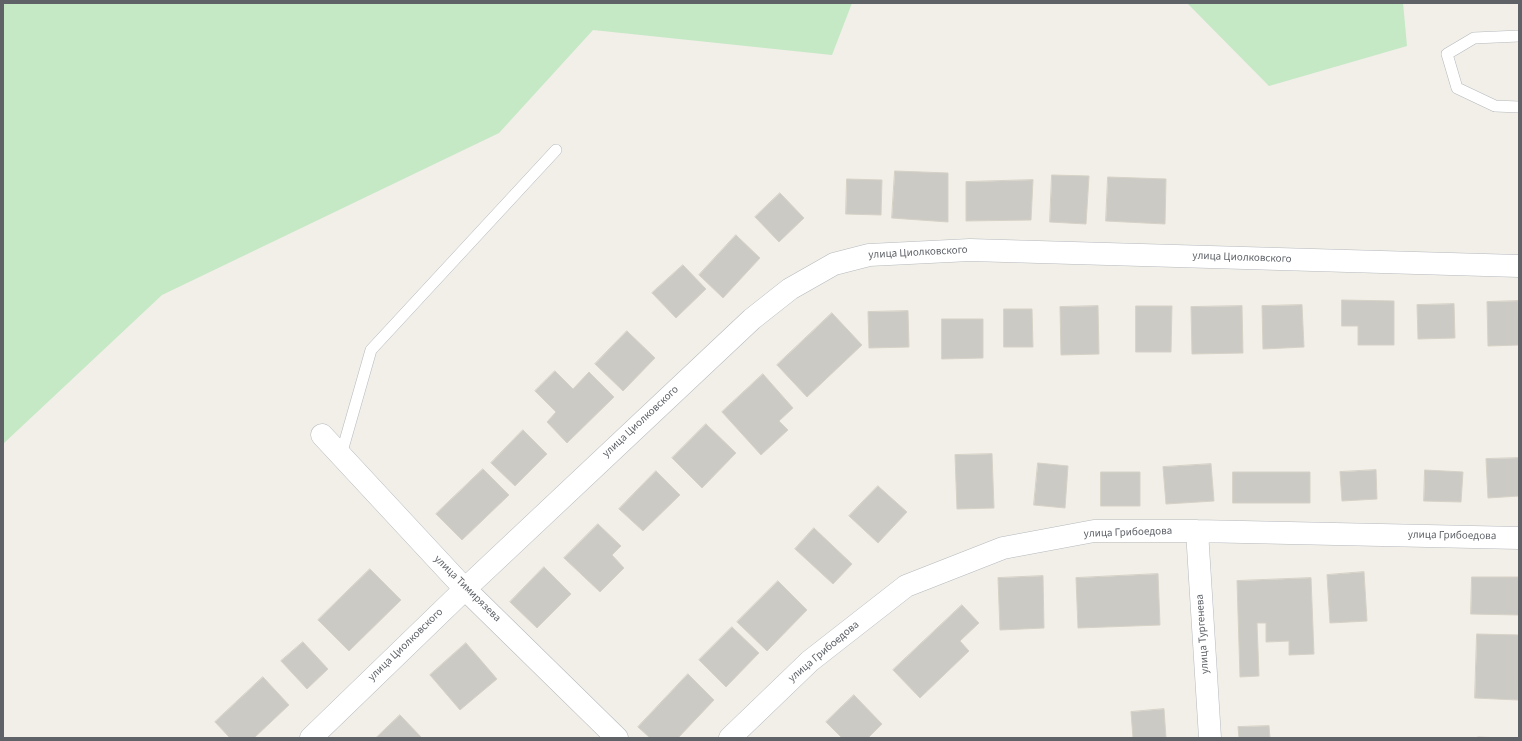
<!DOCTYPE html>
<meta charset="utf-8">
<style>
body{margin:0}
#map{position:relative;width:1522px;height:741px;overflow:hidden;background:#f1efe8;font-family:"Source Sans 3",sans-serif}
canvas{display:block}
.frame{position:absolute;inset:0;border:4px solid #5f6368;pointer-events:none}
</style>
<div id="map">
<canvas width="1522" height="741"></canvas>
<div class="frame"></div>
</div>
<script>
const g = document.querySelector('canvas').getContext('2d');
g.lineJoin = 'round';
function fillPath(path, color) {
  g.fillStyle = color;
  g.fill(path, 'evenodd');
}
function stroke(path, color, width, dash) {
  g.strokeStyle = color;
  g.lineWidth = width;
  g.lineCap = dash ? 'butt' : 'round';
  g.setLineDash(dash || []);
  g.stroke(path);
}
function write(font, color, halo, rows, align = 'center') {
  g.font = font + ' "Source Sans 3",sans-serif';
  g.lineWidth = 3;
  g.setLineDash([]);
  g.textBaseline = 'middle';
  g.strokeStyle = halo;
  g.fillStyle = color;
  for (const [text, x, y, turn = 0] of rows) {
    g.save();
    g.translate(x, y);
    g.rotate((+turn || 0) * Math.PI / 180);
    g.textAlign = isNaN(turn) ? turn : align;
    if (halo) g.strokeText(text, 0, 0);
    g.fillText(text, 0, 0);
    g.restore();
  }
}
fillPath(new Path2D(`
 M3,3H852L832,55L593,30L499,133L162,295L3,444Z
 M1187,3H1403L1407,46L1269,86Z`), '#c5e8c5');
const building = new Path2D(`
 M895,171L948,173V222L892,218Z
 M1052,175L1089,176L1086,224L1050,222Z
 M1108,177L1166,179L1165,224L1106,221Z
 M847,179L882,180L881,215L846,214Z
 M1033,180L1031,220L966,221V182Z
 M780,193L804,218L779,242L755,217Z
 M736,235L760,258L723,298L699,275Z
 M683,265L706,289L676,318L652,293Z
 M1342,300L1394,301V345H1358V326H1342Z
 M1518,301L1519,345L1488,346L1487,302Z
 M1454,304L1455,338L1418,339L1417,305Z
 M1302,305L1304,347L1263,349L1262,306Z
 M1098,306L1099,354L1061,355L1060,307Z
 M1136,306H1172L1171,352H1136Z
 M1242,306L1243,353L1192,354L1191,307Z
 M1004,309H1032L1033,347H1004Z
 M908,311L909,347L869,348L868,312Z
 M832,313L862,345L807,397L777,365Z
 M942,319H983V358L942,359Z
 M627,331L655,358L623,391L595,364Z
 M555,371L573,389L589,372L614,397L567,443L547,422L556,412L535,391Z
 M763,374L793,408L779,421L788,430L761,455L722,412Z
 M706,424L736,453L702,488L672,458Z
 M523,430L547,454L515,486L491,463Z
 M992,454L994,508L957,509L955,455Z
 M1519,458V496L1488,498L1486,459Z
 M1038,463L1068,466L1065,508L1034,505Z
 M1211,464L1214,501L1166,504L1163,467Z
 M483,469L509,495L462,540L436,514Z
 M1376,470L1377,499L1342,501L1340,472Z
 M1425,470L1463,472L1461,502L1424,501Z
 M656,471L680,495L643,531L619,509Z
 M1101,472H1140V506H1101Z
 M1233,472H1310V503H1233Z
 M878,486L907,512L878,543L849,516Z
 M598,524L621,546L612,555L624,568L600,592L564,558Z
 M814,528L852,564L833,584L795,549Z
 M544,567L571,594L537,628L510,602Z
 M370,569L401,600L349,651L318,620Z
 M1364,572L1367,621L1330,623L1327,575Z
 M1158,574L1160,625L1078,628L1076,578Z
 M1043,576L1044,628L1000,630L998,578Z
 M1472,577H1519V615L1471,614Z
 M1311,578L1314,654L1289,655V641L1266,642V623H1257L1259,676L1240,677L1237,581Z
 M778,581L807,610L767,651L737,622Z
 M962,605L979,623L960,641L969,651L920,698L893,670Z
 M732,627L759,653L726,687L699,660Z
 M1477,634L1519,635L1518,700L1475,698Z
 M303,642L328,669L307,689L281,661Z
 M466,643L497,679L460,710L430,675Z
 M688,674L714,700L678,738H650L638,727Z
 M263,677L289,705L254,738H230L215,722Z
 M854,695L882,724L868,738H842L826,722Z
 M1164,709L1166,738H1133L1131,712Z
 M400,715L422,738H376Z
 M1269,726L1270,738H1239L1238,727Z
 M1478,737L1503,738H1478Z`);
fillPath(building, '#cccac5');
stroke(building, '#d6d1c6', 1);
const lane = new Path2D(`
 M1519,36L1474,38L1447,54L1457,88L1495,106L1519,107
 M341,455L371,350L556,150`);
const street = new Path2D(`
 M322,435L465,589L617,738
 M1197,531L1210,738
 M311,738L465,589L752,319L790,289L834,264L869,255L970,250L1519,266
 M730,738L810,661L906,586L1003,548L1094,531H1197L1519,538`);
stroke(lane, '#b5b8bc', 12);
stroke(street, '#b5b8bc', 23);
stroke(lane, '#fff', 11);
stroke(street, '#fff', 22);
write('11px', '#5f6368', '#fff', [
 ["улица Циолковского",918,253,-3],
 ["улица Циолковского",1242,258,2],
 ["улица Циолковского",641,422,-43],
 ["улица Грибоедова",1128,533,-2],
 ["улица Грибоедова",1452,536,1],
 ["улица Тимирязева",467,589,45],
 ["улица Тургенева",1203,634,-94],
 ["улица Циолковского",406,645,-44],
 ["улица Грибоедова",824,652,-40]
]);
</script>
